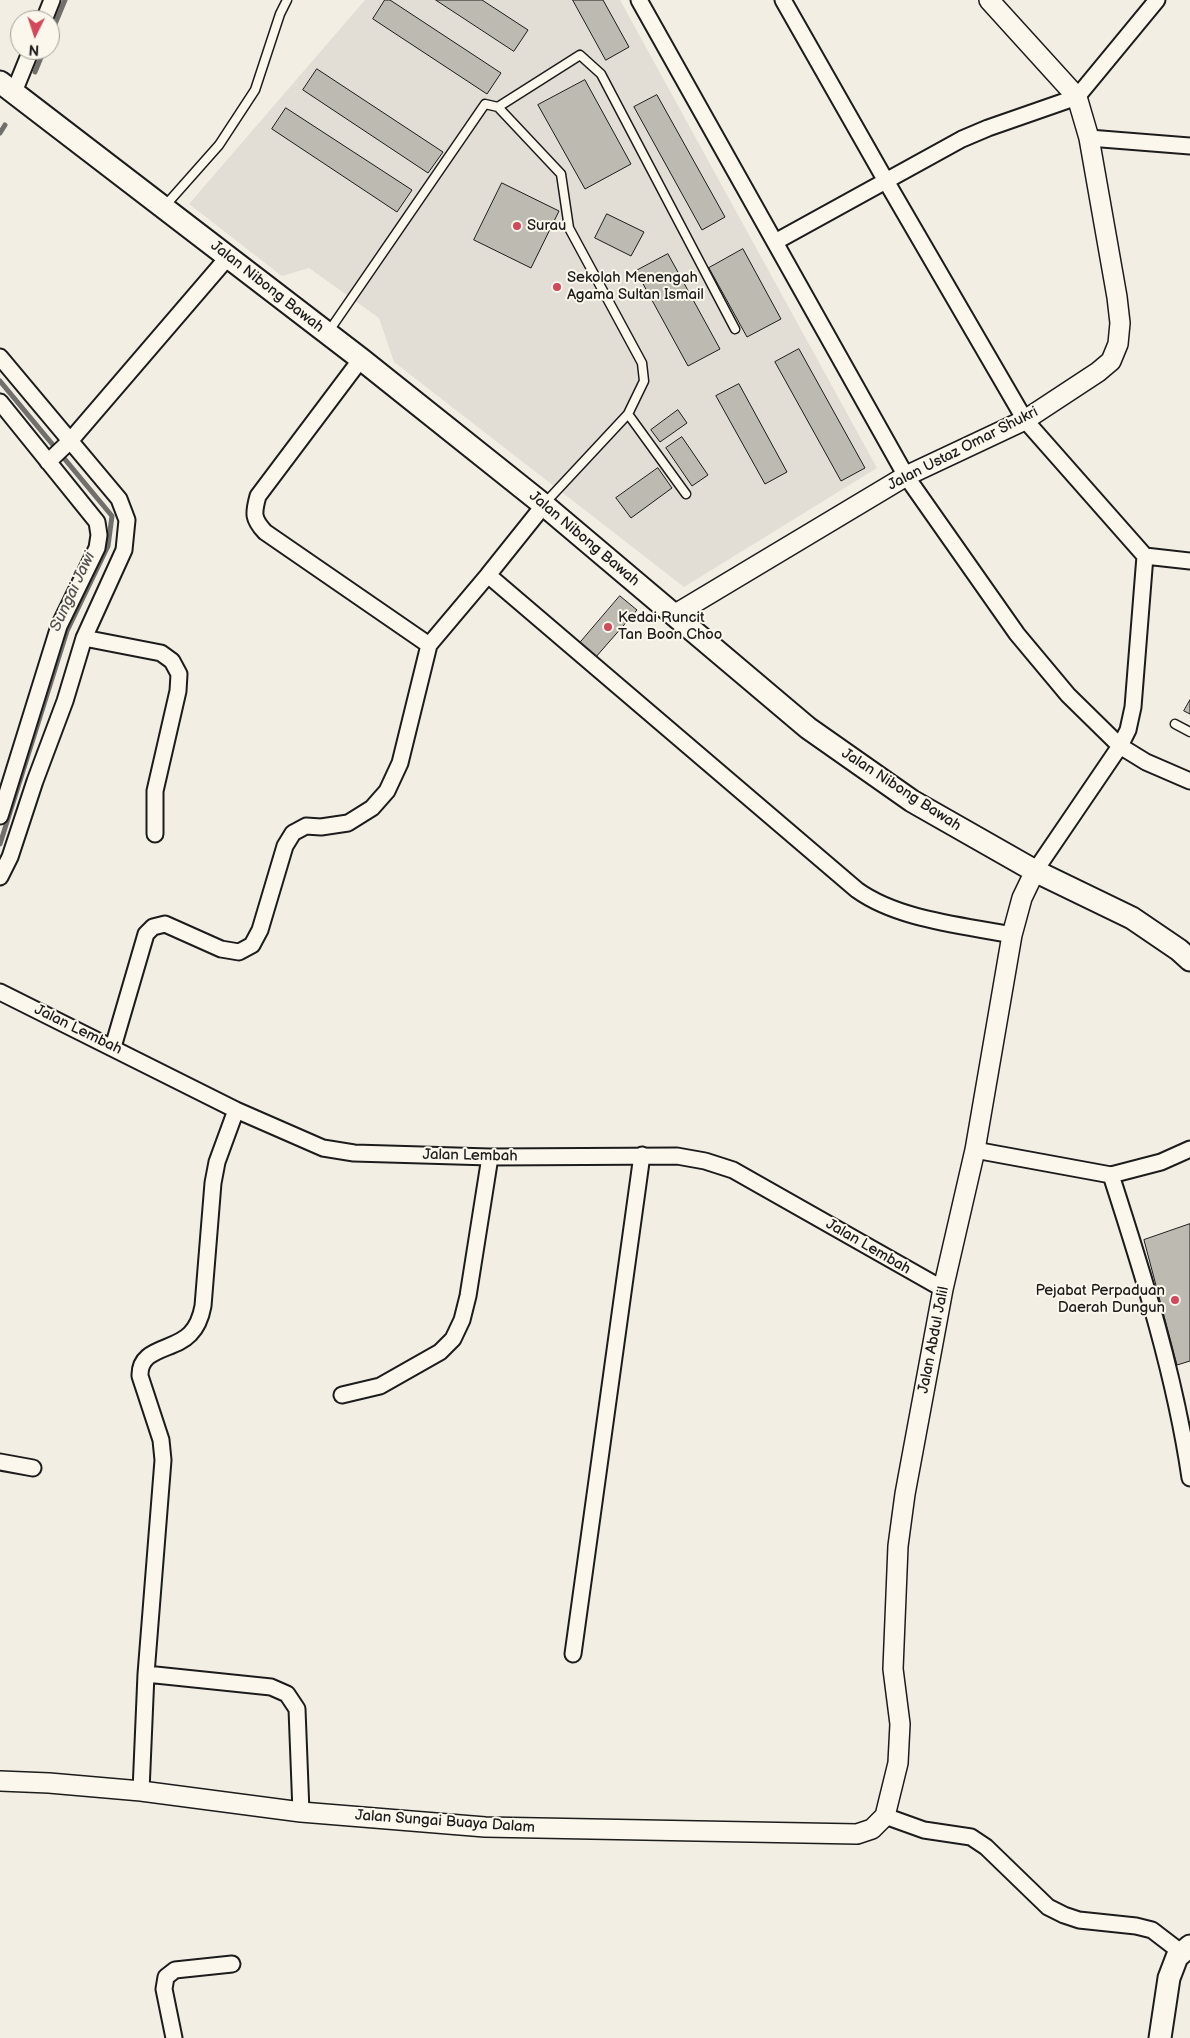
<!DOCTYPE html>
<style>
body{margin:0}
#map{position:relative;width:1190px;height:2038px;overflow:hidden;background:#f2eee4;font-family:"Balsamiq Sans",sans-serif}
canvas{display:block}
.north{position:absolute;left:10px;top:10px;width:50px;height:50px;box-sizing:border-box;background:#fbf7ec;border:1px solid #a29f99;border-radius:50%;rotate:184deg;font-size:14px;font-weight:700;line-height:20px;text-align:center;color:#1c1c1c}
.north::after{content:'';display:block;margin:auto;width:18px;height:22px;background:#d1495b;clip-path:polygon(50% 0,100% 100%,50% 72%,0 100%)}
</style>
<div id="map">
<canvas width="1190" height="2038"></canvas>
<div class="north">N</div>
</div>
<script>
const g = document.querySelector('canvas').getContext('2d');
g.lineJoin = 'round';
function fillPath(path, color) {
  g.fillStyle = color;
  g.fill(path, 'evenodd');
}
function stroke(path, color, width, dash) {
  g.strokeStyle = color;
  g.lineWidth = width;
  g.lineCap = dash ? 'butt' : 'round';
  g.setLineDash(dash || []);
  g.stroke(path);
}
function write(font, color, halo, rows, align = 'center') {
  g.font = font + ' "Balsamiq Sans",sans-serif';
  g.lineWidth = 4;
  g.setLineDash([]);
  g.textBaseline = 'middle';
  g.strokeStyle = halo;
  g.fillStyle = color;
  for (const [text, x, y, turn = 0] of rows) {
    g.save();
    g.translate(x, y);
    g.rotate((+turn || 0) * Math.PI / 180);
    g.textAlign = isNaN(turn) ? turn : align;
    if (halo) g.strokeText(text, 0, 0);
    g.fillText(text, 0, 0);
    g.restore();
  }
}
fillPath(new Path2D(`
 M365,0H620L877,468L684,587L394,362L379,318L309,268L282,276L189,204Z`), '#e2ded5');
stroke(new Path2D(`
 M50,36L65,0
 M35,72L44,50
 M0,133L5,125
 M0,381L112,516L108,546L67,631L0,844`), '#716f6b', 5);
const building = new Path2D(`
 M385,0H390L501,73L487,94L373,19Z
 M436,0H482L528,30L514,51Z
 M573,0H603L629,47L606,60Z
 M317,69L443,152L428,173L303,90Z
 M585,80L631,164L585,189L538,105Z
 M657,95L725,217L702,230L634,107Z
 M286,108L412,190L397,212L272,129Z
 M502,183L559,211L531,268L474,240Z
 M607,214L644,232L631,256L595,238Z
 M743,249L781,319L747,337L709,268Z
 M668,254L720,349L688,366L636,271Z
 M799,349L865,468L841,481L775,362Z
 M739,384L787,472L765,484L716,396Z
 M678,410L687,423L660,442L651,430Z
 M682,437L708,475L692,486L666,448Z
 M658,468L672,488L631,518L616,498Z
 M620,596L637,610L595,658L579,644Z
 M1190,700V714L1184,711Z
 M1190,1224V1361L1177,1365L1144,1240Z`);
fillPath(building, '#bdbab1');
stroke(building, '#1c1c1c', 1);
const service = new Path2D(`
 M498,107L580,55L601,74L735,329
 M164,207L219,145L255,90L280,14L287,0
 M329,331L485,104L498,107L561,174L569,228L642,363L644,381L628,414L545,503
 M628,414L686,494
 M1175,724L1190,732`);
const minor = new Path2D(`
 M639,0L906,476L1017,634L1068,695L1120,746L1146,762L1190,781
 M783,0L886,181L1025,420L1145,556L1190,561
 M44,20L52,0
 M14,92L31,50
 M1089,138L1190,146
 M775,242L962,139L988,128L1077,97L1157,0
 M0,357L119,499L127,520L124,550L84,638L65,701L35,781L10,857L0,877
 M361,359L258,496C253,514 253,519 265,532L429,645
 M0,402L97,522L99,535L97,548L59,626L0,816
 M48,462L70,441L228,257
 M488,575L857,890C899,920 962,925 1012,935
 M84,638L161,653L172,661L179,674L178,691L155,791V834
 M1035,871L1120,746L1128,730L1133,707L1145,556
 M0,992L236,1110L323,1148L354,1153L490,1157L677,1156L705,1161L733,1170L943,1289
 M113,1047L146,934L153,927L165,924L221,949L239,952L252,945L260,930L285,846L293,833L306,826L321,827L348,823L372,808L387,791L400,763L429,645L488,575L544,505
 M975,1150L1111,1175L1161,1162L1190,1149
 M1111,1175C1143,1274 1175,1375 1190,1478
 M342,1395L380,1386L440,1352L453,1339L462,1320L468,1296L490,1157
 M0,1462L33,1468
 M573,1654L642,1155
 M146,1674L271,1687L287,1694L297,1709L301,1812
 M141,1791L146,1674L163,1460L161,1440L140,1376C139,1347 174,1351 190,1334C198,1326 201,1317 203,1306L213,1183L217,1162L236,1110
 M885,1816L924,1830L971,1837L986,1847L1048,1907L1064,1915L1079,1920L1136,1926L1152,1930L1182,1953
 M174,2038L164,1989L166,1977L175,1970L232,1964`);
const tertiary = new Path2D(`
 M674,615L906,476L1025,420L1098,372L1111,361L1118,344L1120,323L1117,297L1089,138L1077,97L989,0
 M0,1781L49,1783L141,1791L301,1812L485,1827L857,1834L872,1829L885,1816L898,1763L900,1724L893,1669L898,1546L905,1494L943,1289L975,1150L1012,935L1022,898L1035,871`);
const secondary = new Path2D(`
 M0,82L361,359L544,505L808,728L912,801L1035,871L1132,918L1179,950L1190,960
 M1160,2038L1169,1978L1177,1957L1190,1946`);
stroke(service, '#1c1c1c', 11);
stroke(minor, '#1c1c1c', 19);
stroke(tertiary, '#1c1c1c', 22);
stroke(secondary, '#1c1c1c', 25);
stroke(service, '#fbf7ec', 8);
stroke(minor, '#fbf7ec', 15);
stroke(tertiary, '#fbf7ec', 19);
stroke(secondary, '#fbf7ec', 21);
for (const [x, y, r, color] of [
 [517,226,5,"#d1495b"],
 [557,287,5,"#d1495b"],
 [608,627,5,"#d1495b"],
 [1175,1300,5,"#d1495b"]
]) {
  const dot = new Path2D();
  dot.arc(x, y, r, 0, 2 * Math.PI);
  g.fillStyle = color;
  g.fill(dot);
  stroke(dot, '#fbf7ec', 2);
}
write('15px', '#1c1c1c', '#fbf7ec', [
 ["Surau",527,226],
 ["Sekolah Menengah",567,278],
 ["Agama Sultan Ismail",567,295],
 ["Kedai Runcit",618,618],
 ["Tan Boon Choo",618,635],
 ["Pejabat Perpaduan",1165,1291,"right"],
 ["Daerah Dungun",1165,1308,"right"]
], 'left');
write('15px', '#1c1c1c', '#fbf7ec', [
 ["Jalan Nibong Bawah",267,287,38],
 ["Jalan Ustaz Omar Shukri",963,449,-27],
 ["Jalan Nibong Bawah",584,539,40],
 ["Jalan Nibong Bawah",901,790,33],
 ["Jalan Lembah",78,1030,26],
 ["Jalan Lembah",470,1156,1],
 ["Jalan Lembah",868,1247,30],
 ["Jalan Abdul Jalil",934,1340,-79],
 ["Jalan Sungai Buaya Dalam",445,1822,4]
]);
write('italic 16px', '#545351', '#fbf7ec', [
 ["Sungai Jawi",73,592,-65]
]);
</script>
